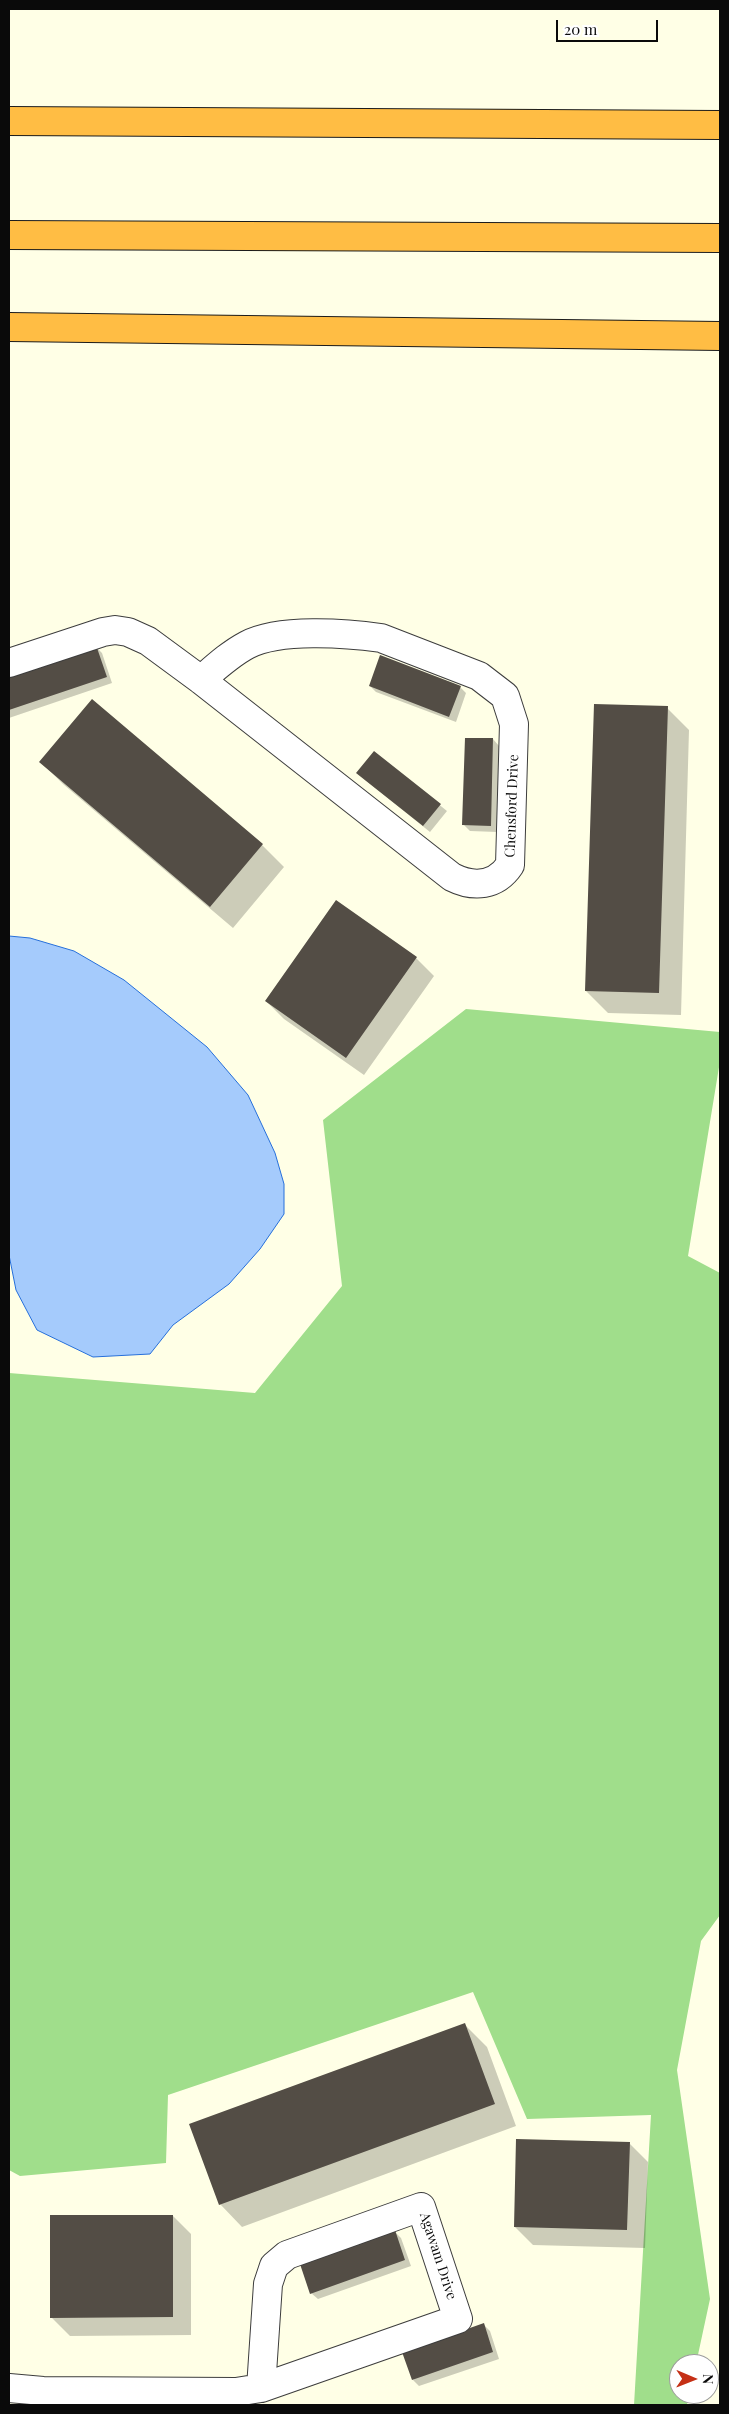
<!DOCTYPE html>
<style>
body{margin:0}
#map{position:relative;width:729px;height:2414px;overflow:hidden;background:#ffffe6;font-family:"Playfair Display",serif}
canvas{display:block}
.frame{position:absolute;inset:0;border:10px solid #0a0a0a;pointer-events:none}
.north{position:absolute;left:669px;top:2354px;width:50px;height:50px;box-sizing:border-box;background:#fff;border:1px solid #9d9d9d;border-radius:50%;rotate:91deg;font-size:14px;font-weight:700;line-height:20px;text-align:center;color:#0a0a0a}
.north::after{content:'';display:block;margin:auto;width:18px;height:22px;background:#c53016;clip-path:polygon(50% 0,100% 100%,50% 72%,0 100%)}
.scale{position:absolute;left:556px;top:20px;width:102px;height:22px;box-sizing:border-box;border:2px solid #0a0a0a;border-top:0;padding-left:6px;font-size:15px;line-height:18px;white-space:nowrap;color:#0a0a0a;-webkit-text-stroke:4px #fff;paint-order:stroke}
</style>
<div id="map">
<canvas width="729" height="2414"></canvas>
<div class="frame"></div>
<div class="north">N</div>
<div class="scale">20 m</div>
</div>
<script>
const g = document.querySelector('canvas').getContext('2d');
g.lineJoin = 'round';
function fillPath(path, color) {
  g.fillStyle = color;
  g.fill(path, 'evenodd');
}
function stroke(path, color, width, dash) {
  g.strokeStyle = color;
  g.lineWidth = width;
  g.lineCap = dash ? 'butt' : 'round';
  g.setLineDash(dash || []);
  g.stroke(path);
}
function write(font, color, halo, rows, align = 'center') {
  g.font = font + ' "Playfair Display",serif';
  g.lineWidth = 5;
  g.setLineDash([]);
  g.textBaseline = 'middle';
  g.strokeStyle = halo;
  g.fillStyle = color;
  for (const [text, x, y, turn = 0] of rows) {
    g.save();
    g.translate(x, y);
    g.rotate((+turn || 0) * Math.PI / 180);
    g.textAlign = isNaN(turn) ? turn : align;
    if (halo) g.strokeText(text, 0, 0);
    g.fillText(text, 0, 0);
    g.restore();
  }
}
fillPath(new Path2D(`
 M466,1009L720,1032V1061L688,1256L720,1273V1915L701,1941L677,2070L710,2299L696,2364H679V2394H689L687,2405H634L651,2115L527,2119L473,1992L168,2095L166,2163L20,2176L9,2170V1373L255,1393L342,1286L323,1120Z`), '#a0de8b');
const water = new Path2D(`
 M9,936L30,938L74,951L124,980L207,1047L248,1095L275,1153L284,1184V1214L260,1249L229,1284L173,1325L150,1354L93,1357L37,1330L16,1290L9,1255Z`);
fillPath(water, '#a5cbfc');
stroke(water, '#266fda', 1);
fillPath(new Path2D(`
 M95,646L102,653L112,683L9,718V676Z
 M370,686L460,687L466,693L456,722L376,692Z
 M667,708L689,730L681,1015L608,1013L586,991Z
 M493,739L499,746L497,832L470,831L464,825Z
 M374,752L447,811L430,832L364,779Z
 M41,762L262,845L284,867L233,928L63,784Z
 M416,958L434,976L364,1075L284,1019L266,1001Z
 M465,2025L487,2047L516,2126L242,2227L220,2204Z
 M630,2144L648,2162L645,2248L533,2245L515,2227Z
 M173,2216L191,2234V2335L70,2336L52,2318Z
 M395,2232L401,2238L411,2266L318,2299L311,2293Z
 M483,2324L490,2331L499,2359L419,2386L413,2380Z`), '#0003');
fillPath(new Path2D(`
 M96,645L107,677L9,710V674Z
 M380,655L461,686L449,717L369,686Z
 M92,699L263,844L210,907L39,762Z
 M594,704L668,706L659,993L585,991Z
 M465,738H493L491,826L462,825Z
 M374,751L441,804L423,826L356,773Z
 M336,900L417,957L346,1058L265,1001Z
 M465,2023L495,2104L219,2205L189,2124Z
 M516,2139L630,2142L627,2230L514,2227Z
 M50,2215H173V2317L50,2318Z
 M395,2230L405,2260L310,2294L300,2264Z
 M484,2323L493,2352L412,2380L402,2352Z`), '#534d45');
const street = new Path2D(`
 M9,663L103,632L115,630L128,632L148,641L201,680L452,877C474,888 496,886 510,865L514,724L505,696L479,676L381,638C346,633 279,628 247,645C230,654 216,667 201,680
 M421,2207L458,2319L261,2388L268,2284L274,2266L287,2255Z
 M9,2388L43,2391L236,2392L261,2388`);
const highway = new Path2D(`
 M9,121L720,125
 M9,235L720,238
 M9,327L720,336`);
stroke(street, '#3d3d3d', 30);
stroke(highway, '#1b1b1b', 30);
stroke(street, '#fff', 28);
stroke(highway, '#ffbd44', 28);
write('14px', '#0a0a0a', '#fff', [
 ["Chensford Drive",512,806,-88],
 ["Agawam Drive",438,2256,72]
]);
</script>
